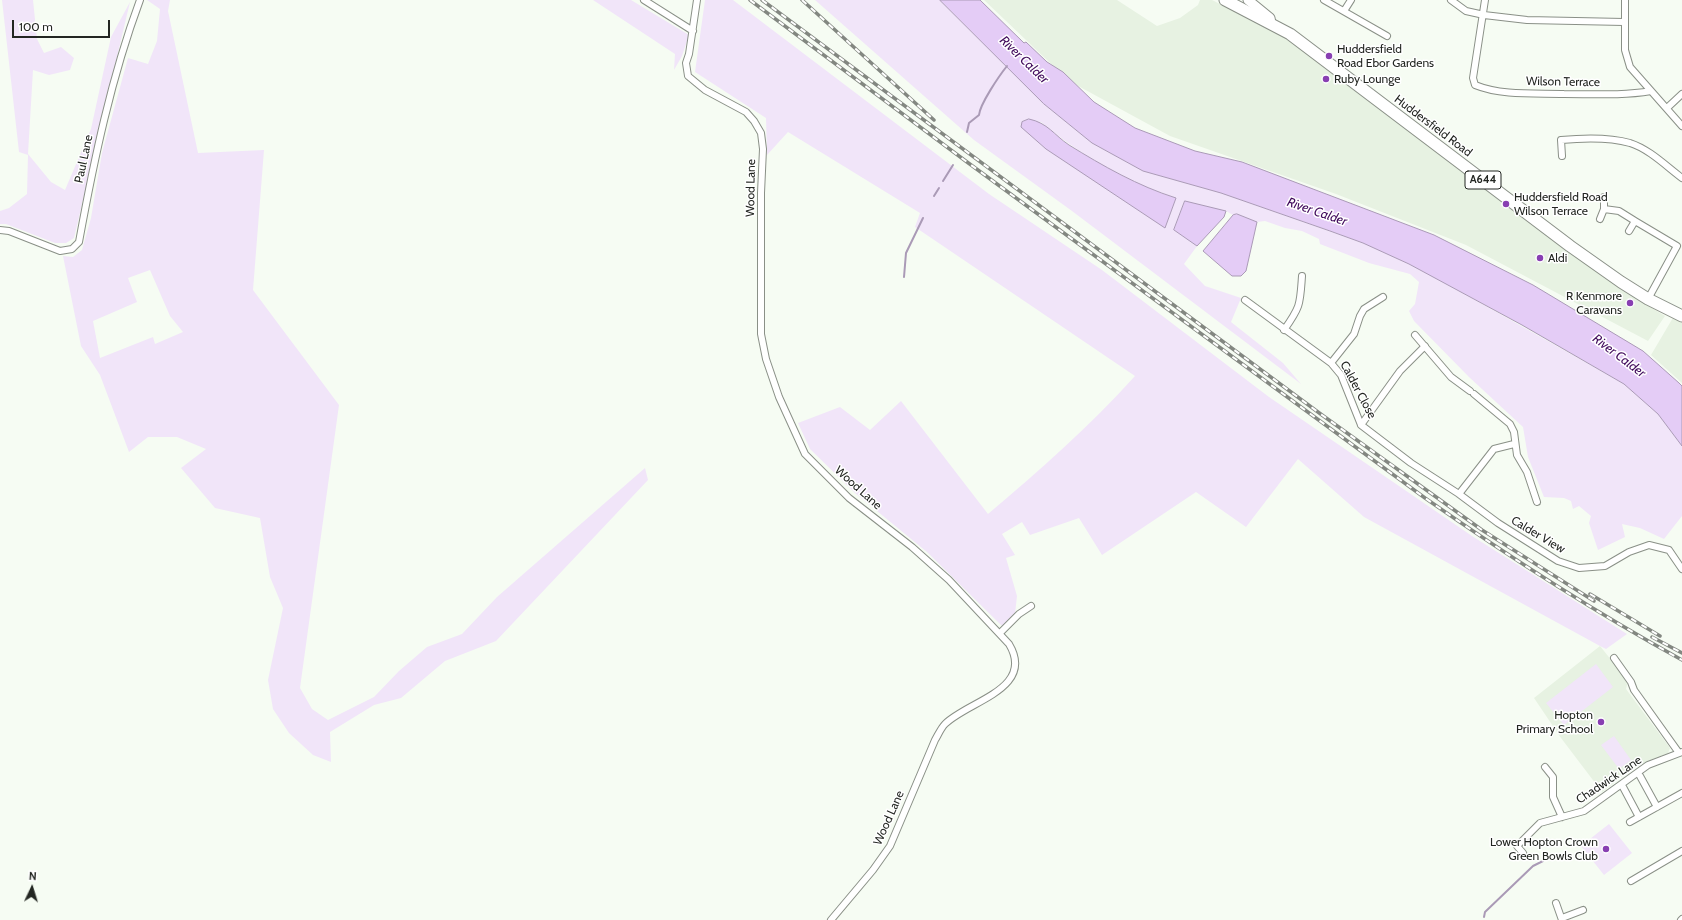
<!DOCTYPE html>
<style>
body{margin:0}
#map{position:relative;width:1682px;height:920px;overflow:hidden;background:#f6fcf3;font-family:Cabin,sans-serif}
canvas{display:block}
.north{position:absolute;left:12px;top:868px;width:40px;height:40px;-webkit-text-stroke:3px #fff;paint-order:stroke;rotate:4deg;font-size:11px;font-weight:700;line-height:16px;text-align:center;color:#232622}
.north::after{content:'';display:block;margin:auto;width:14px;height:18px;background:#232622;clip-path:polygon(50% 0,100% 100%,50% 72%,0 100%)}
.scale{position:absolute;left:12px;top:20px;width:98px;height:18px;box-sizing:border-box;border:2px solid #232622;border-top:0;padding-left:5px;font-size:12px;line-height:14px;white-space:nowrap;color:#232622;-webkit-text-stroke:3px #fff;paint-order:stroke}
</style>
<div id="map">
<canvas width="1682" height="920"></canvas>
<div class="north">N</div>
<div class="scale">100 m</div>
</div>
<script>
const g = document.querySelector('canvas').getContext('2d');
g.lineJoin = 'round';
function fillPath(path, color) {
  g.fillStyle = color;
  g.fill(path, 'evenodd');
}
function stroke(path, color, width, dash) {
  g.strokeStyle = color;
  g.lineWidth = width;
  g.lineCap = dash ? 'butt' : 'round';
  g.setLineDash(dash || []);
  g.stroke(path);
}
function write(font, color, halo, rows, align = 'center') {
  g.font = font + ' Cabin,sans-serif';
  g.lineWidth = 3;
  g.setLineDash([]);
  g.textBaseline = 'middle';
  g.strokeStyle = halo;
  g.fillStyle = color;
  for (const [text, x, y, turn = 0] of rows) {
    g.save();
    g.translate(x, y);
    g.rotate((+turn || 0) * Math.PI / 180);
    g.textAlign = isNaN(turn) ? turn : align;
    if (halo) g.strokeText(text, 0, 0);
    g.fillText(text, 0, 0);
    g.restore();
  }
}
fillPath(new Path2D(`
 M984,0H1117L1157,26L1180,18L1198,5L1200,0H1212L1283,36L1622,290L1665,316L1648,341L1466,245L1336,194L1170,136L1069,81Z
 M1674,316L1682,320V383L1651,355Z
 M1600,646L1628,681L1626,689L1670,748L1668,753L1645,762L1624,775L1602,792L1561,738L1534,698Z`), '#e7f2e2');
fillPath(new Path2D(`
 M2,0H33L37,39L44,53L61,47L74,58L70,70L49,75L33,70L28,154L51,182L65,190L91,129L111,37L130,2L74,238L66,243H55L6,224H0V211L9,208L27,194L28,155L19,152Z
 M147,0H170L168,11L198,153L264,150L253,290L339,405L300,688L312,709L328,720L374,697L399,671L427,647L462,634L497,597L645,468L648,480L496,641L445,661L401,698L374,705L330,732L331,762L313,755L289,733L273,709L268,680L283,608L270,577L260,518L215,508L181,468L206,449L177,437H148L129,452L100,375L81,346L63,256L73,257L82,250L91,218L102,153L128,58L148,64L157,41L160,9ZM150,270L170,316L183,332L155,344L153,337L100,358L93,321L137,302L128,278Z
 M593,0H631L689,35L682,56L674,70L675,54Z
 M705,0H733L989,194L1102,270L1269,397L1472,536L1627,634L1606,649L1600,646L1364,517L1298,459L1246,527L1196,492L1102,555L1079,518L1030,535L1022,522L1002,534L1015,555L1006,558L1017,596L1015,614L1004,628L927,552L855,493L810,449L798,423L840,407L870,430L901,401L988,514C1040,470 1090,426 1135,376L915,227L920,213L788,132L767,155L766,118L695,72Z
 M815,0H940L1044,104L1092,143L1143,171L1221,193L1363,243L1409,264L1461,292L1624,384L1658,414L1682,446V516L1664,539L1640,528L1622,524L1625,537L1598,550L1589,523L1591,516L1579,506L1573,509L1571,501L1564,498L1544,497L1528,457L1523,427L1469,377L1414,321L1409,311L1415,304L1419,282L1410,274L1369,263L1320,244L1319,239L1302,231L1285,228L1265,221L1257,222L1237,214L1233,215L1226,211L1174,230L1197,246L1184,264L1205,286L1241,298L1231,322L1283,363L1301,384L1072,211L974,140ZM1041,122C1080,155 1127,182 1176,198L1165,228L1046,149L1022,127Z
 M1596,664L1613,687L1564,725L1546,703Z
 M1614,736L1631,760L1619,769L1601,745Z
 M1609,824L1632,853L1604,875L1581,846Z`), '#f1e5f9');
const water = new Path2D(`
 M940,0H980L1024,43L1026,42L1047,62L1063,72L1094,102L1135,128L1195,151L1242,162L1434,235L1533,285L1643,351L1679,383L1682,386V446L1658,414L1624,384L1522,325L1409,264L1363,243L1330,231L1221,193L1143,171L1092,143L1044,104Z
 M1029,119C1048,123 1054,135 1069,145C1103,166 1138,186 1176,198L1165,228L1046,149L1021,127L1022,122Z
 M1185,201L1226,211L1224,217L1197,246L1174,230Z
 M1237,214L1257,222L1246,271L1241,276H1232L1203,251L1233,215Z`);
fillPath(water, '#e4ccf6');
stroke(water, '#aa9ab6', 1);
stroke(new Path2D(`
 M967,132L969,123L979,115C980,104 999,76 1007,66
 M943,181L953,165
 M934,196L939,188
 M904,277L906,253L923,218
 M1484,917L1485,912L1533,866L1543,861`), '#aa9ab6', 2);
const street = new Path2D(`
 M644,0L693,31
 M697,0L689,54L686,63L688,76L705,90L746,112L754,121L761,133L763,149L761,193V334L766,359L779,397L805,454L849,498L912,547L949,580L1009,644C1036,689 968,701 945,724C941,728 938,735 935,740L890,846L873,870L831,920
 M1324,0L1387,36
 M1451,0L1466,11L1484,15L1527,20L1624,22
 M1485,0L1473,78L1475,85C1502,96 1536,93 1564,94C1593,94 1622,96 1651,91
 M1625,0V50L1630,67L1682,126
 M1344,11L1351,0
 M1667,108L1682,94
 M1562,156L1561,140C1582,138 1609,137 1630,143C1649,149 1666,166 1682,178
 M1604,209V197
 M1600,219L1604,209L1619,211L1635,221L1629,231
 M1635,221L1677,246L1648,299
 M0,230L9,231L60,251L72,249L79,242C94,160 111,78 140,0
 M1245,300L1331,363L1341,375L1361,425L1411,463L1459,494L1498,523L1558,561L1579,568L1605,566L1629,552L1649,545L1669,550L1682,569
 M1284,330C1301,306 1300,304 1302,276
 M1415,335L1451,377L1470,391
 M1331,363L1354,334L1360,316L1364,309L1383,297
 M1474,394L1510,424L1514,432L1517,455L1527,472L1537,502
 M1361,425L1400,371L1425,346
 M1459,494L1494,449L1514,444
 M1000,633L1019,614L1031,606
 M1614,658L1631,682L1634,690L1679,753
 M1545,767L1553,777V797L1562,817
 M1640,776L1657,807
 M1623,787L1639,817
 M1630,822L1682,793
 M1523,853L1517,846L1540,823L1584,811L1648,765L1682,752
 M1631,881L1682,851
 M1556,903L1562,920
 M1562,918L1583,910
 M1681,920L1682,919`);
const secondary = new Path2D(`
 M1248,0L1270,18L1271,23`);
const highway = new Path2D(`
 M1225,0L1290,34L1570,246L1621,282L1648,299L1682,316`);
stroke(street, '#8a9087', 8);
stroke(secondary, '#8a9087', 11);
stroke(highway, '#8a9087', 13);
stroke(street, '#fff', 6);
stroke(secondary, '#fff', 9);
stroke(highway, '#fff', 11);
const rail = new Path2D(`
 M750,0L967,162L1425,498C1508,556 1593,611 1682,660
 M762,0L1322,415L1482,530L1594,601
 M802,0L934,120
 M1590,594L1660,636
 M1652,637L1682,653`);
stroke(rail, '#838781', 3.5);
stroke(rail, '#fff', 2, [6]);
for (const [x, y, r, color] of [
 [1329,56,4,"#883fb2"],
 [1326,79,4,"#883fb2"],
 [1506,204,4,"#883fb2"],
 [1540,258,4,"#883fb2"],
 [1630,303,4,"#883fb2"],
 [1601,722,4,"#883fb2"],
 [1606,849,4,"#883fb2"]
]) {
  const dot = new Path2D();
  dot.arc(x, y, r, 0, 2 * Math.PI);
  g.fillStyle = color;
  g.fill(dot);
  stroke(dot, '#fff', 1.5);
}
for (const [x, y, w] of [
 [1483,180,36]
]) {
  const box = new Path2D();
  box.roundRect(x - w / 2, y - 9, w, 18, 3);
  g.fillStyle = '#fff';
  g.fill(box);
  stroke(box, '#232622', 1);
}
write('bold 11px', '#232622', null, [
 ["A644",1483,180]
]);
write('12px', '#232622', '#fff', [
 ["Huddersfield",1337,49],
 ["Road Ebor Gardens",1337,63],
 ["Ruby Lounge",1334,79],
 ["Huddersfield Road",1514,197],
 ["Wilson Terrace",1514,211],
 ["Aldi",1548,258],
 ["R Kenmore",1622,296,"right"],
 ["Caravans",1622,310,"right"],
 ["Hopton",1593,715,"right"],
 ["Primary School",1593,729,"right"],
 ["Lower Hopton Crown",1598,842,"right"],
 ["Green Bowls Club",1598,856,"right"]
], 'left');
write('12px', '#232622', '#fff', [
 ["Wilson Terrace",1563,82,1],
 ["Huddersfield Road",1433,126,37],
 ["Paul Lane",84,159,-78],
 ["Wood Lane",751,188,-89],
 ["Calder Close",1358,390,62],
 ["Wood Lane",858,488,42],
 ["Calder View",1538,535,31],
 ["Chadwick Lane",1609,780,-34],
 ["Wood Lane",889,818,-66]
]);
write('italic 13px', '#410a5c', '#fff', [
 ["River Calder",1024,60,44],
 ["River Calder",1317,212,19],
 ["River Calder",1619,356,37]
]);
</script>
